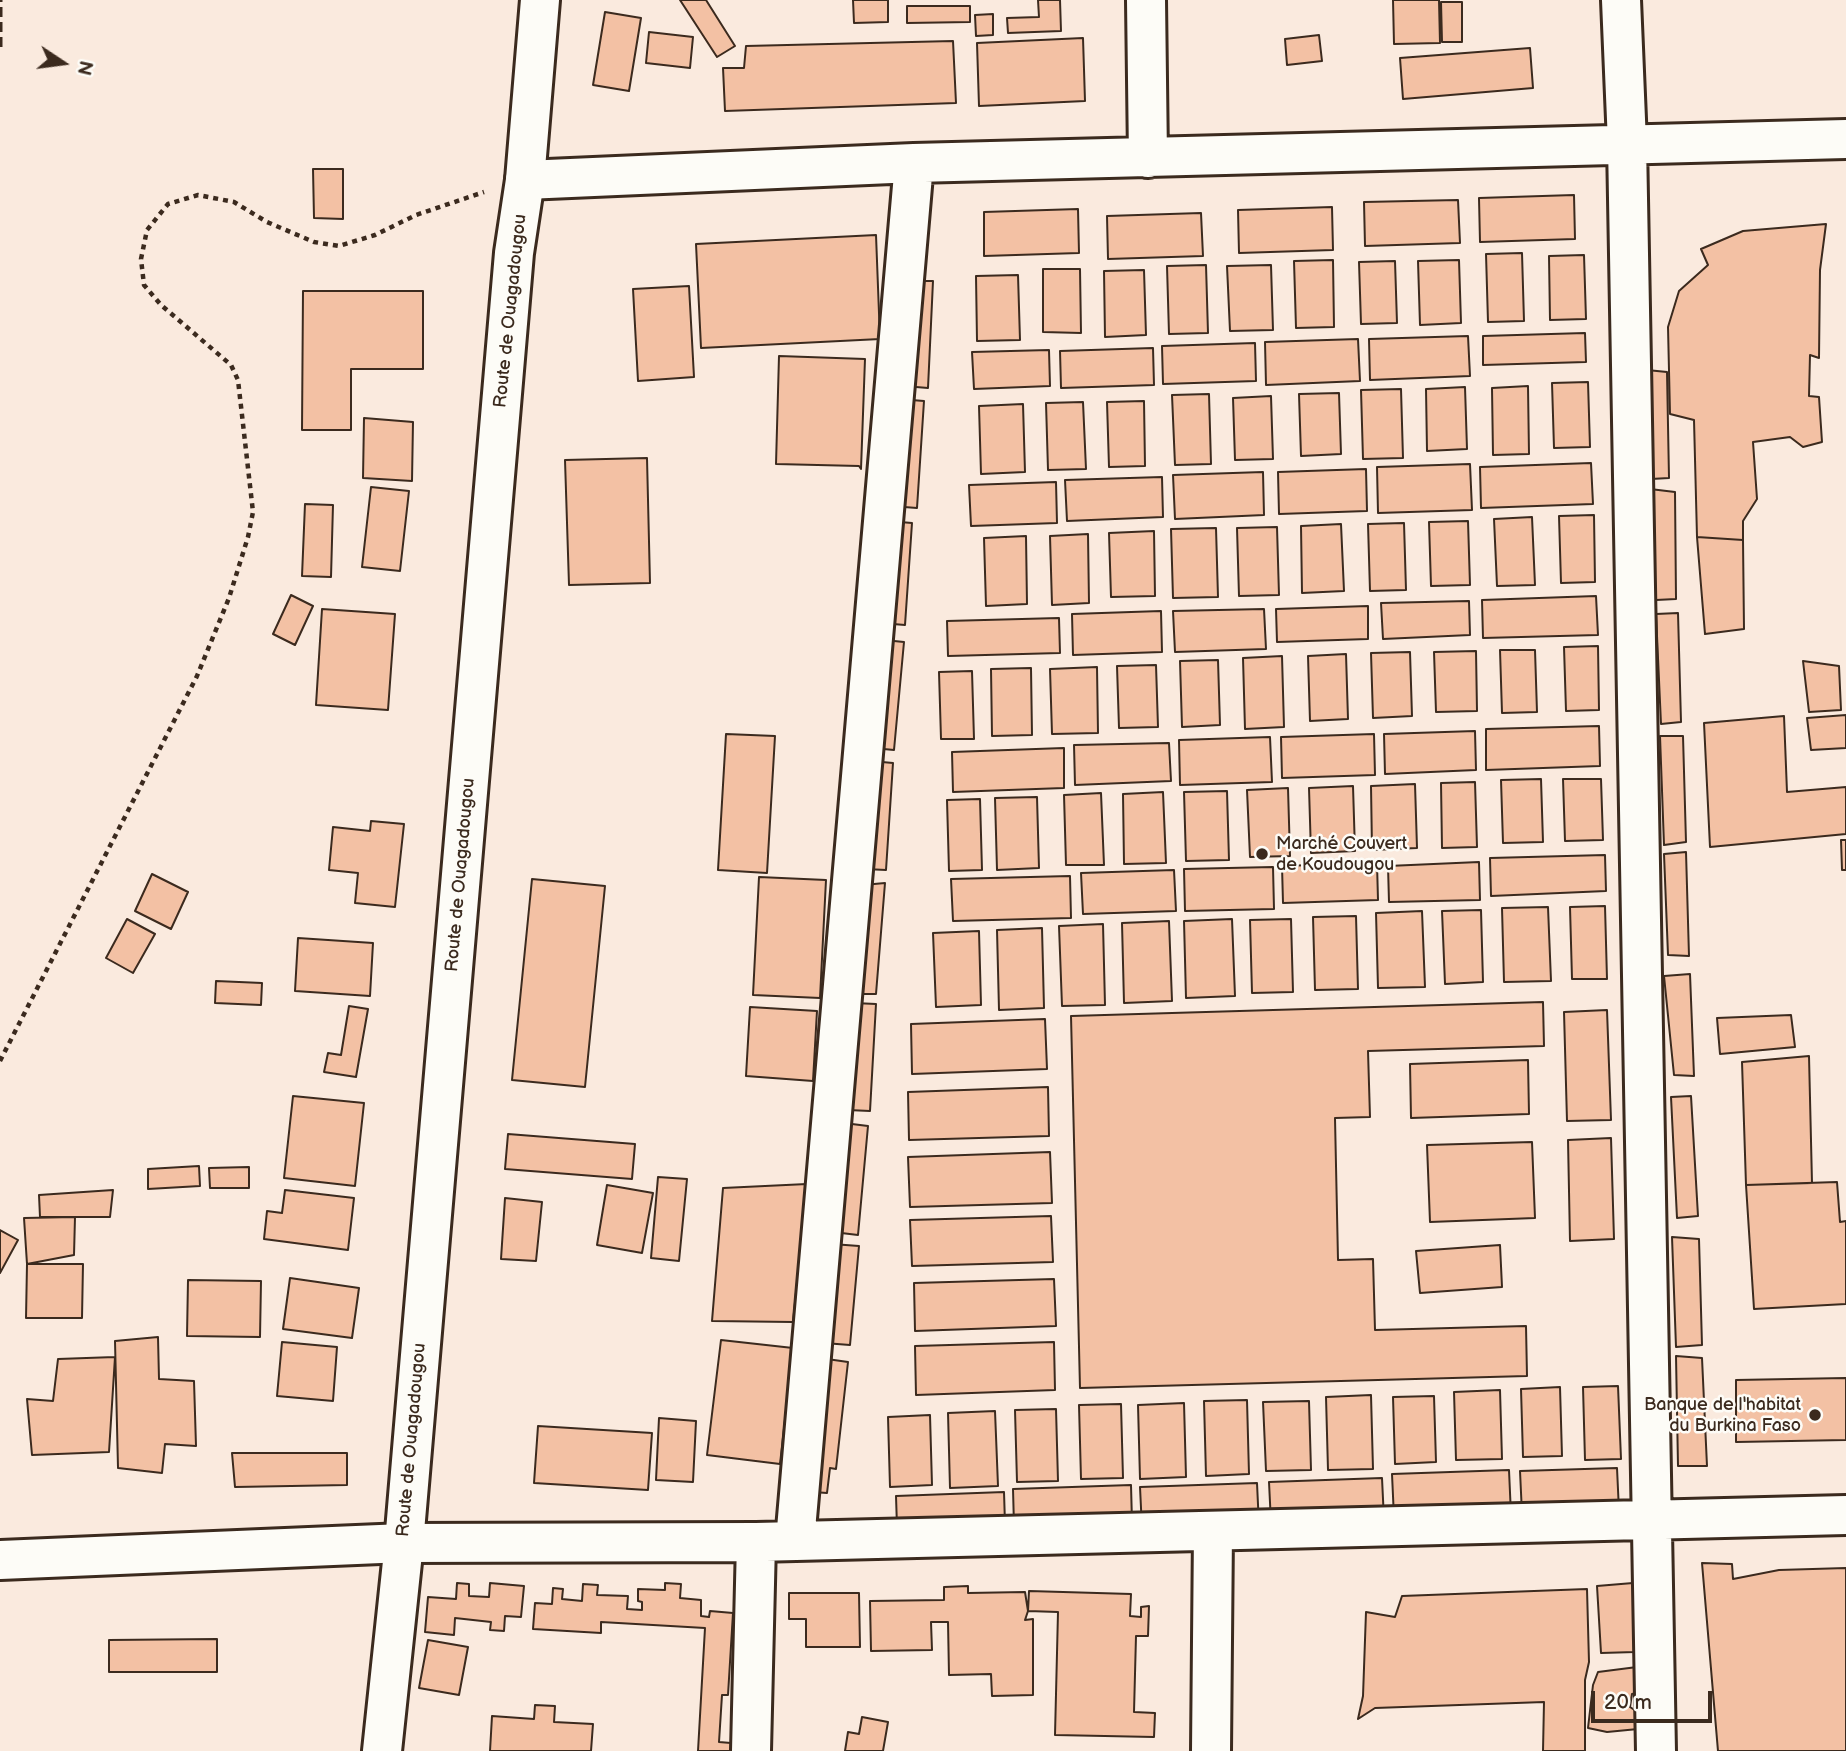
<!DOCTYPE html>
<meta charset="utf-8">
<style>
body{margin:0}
#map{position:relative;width:1846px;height:1751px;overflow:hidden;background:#faeade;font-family:"Balsamiq Sans",sans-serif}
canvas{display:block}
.north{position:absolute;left:28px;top:28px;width:70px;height:70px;-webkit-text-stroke:5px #fdfcf7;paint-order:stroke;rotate:103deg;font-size:19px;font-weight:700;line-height:28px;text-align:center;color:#3b2a1e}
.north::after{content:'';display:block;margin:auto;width:24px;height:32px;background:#3b2a1e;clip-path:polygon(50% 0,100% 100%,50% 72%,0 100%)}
.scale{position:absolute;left:1591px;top:1691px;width:121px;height:32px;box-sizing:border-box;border:4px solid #3b2a1e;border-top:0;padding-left:9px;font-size:21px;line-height:24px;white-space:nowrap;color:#3b2a1e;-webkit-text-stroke:5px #fdfcf7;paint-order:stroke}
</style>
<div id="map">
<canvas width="1846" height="1751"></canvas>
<div class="north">N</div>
<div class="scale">20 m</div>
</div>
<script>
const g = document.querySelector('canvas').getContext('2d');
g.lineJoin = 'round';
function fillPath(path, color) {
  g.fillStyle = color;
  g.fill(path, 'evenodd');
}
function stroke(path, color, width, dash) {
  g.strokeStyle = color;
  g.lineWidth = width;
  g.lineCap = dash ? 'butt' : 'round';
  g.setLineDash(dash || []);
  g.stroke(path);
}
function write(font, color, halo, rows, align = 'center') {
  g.font = font + ' "Balsamiq Sans",sans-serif';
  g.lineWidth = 5;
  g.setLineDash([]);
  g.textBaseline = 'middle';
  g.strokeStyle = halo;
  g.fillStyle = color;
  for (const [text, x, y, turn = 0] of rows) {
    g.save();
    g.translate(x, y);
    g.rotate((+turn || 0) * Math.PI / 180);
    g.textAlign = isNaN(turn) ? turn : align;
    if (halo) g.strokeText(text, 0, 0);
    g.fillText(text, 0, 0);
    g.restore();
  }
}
const building = new Path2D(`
 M680,0H706L735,46L717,57Z
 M853,0H888V22L854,23Z
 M1038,0H1060L1061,31L1008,33L1007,18L1039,17Z
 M1393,0H1439L1440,43L1394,44Z
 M1441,2H1462V42H1442Z
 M907,6H970V22L907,23Z
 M605,12L641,18L629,91L593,85Z
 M993,14V35L976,36L975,15Z
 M649,32L693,37L690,68L646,63Z
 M1319,35L1322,61L1287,65L1285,39Z
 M1083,38L1085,101L979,106L977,43Z
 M953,41L956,103L725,111L723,68H744L746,46Z
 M1530,48L1533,88L1403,99L1400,58Z
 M313,169H343V219L314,218Z
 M1574,195L1575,239L1480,242L1479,198Z
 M1458,200L1460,243L1365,246L1364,202Z
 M1332,207L1333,250L1239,253L1238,210Z
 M1078,209L1079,253L984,256V212Z
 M1201,213L1203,256L1108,259L1107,216Z
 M1826,224L1820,270L1819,358L1810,355L1809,396L1819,397L1822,442L1803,447L1790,437L1753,442L1757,499L1743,521V540L1697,537L1694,420L1670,414L1668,327L1679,291L1708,265L1701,249L1743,231Z
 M876,235L880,339L701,348L696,244Z
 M1522,253L1524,321L1488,322L1486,254Z
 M1584,255L1586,319L1550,320L1549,256Z
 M1333,260L1334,327L1296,328L1294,261Z
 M1459,260L1461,323L1420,325L1418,261Z
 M1395,261L1397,323L1361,324L1359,262Z
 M1206,265L1208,333L1169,334L1167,266Z
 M1271,265L1273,330L1230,331L1227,266Z
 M1043,269H1080L1081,333L1043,332Z
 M1144,270L1146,335L1105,337L1104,271Z
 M1018,275L1020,340L977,341L976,276Z
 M909,281H933L928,388L904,386Z
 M689,286L694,377L638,381L633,289Z
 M303,291H423V369H351V430H302Z
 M1585,333L1586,362L1483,365V336Z
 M1468,336L1470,376L1370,380L1369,339Z
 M1358,339L1360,381L1266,385L1265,342Z
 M1255,343L1256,381L1163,384L1162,346Z
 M1153,348L1154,385L1061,388L1060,351Z
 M1049,350L1050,386L974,389L972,352Z
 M779,356L865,359L861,469L859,466L776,464Z
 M1647,370L1667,372L1669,478L1651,479Z
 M1588,382L1590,447L1554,448L1552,383Z
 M1528,386L1529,454L1493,455L1492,388Z
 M1465,387L1467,449L1427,451L1426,389Z
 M1401,389L1403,458L1363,459L1361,390Z
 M1339,393L1341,454L1301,456L1299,394Z
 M1209,394L1211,464L1175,465L1172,395Z
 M1271,396L1273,459L1235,460L1233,398Z
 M899,399L924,401L917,508L891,506Z
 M1144,401L1145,466L1109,467L1107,402Z
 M1083,402L1086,469L1048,470L1046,403Z
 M1023,404L1025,472L981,474L979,406Z
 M364,418L413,422L412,481L363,478Z
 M647,458L650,583L569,585L565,460Z
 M1591,463L1593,504L1481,508L1480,467Z
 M1470,464L1472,510L1378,513L1377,467Z
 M1366,469L1367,511L1279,514L1278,472Z
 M1263,472L1264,515L1175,519L1173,475Z
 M1162,477L1163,517L1067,521L1065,480Z
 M1056,482L1057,523L971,526L969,485Z
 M371,487L409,491L400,571L362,567Z
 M1650,489L1675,492L1676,599L1656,600Z
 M305,504L333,505L331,577L302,576Z
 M1594,515L1595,582L1561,583L1559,516Z
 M1532,517L1535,585L1497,586L1494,519Z
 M888,521L912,523L905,625L881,623Z
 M1468,521L1470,585L1431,586L1429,522Z
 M1404,523L1406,590L1370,591L1368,524Z
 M1341,524L1344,591L1302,593L1301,526Z
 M1277,527L1279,595L1239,596L1237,528Z
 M1216,528L1218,597L1173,598L1171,529Z
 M1154,531L1155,596L1111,597L1109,533Z
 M1088,534L1089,603L1052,605L1050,536Z
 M1026,536L1027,604L986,606L984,538Z
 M1697,537L1743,540L1744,629L1705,634Z
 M291,595L313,606L295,645L273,634Z
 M1596,596L1598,635L1483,638L1482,600Z
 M1469,601L1470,635L1383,639L1381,603Z
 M1368,606V639L1277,642L1276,609Z
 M322,609L395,614L388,710L316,705Z
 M1264,609L1266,649L1175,652L1173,611Z
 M1161,611L1162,652L1073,655L1072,614Z
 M1678,613L1681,722L1661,724L1656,614Z
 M1059,618L1060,653L948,656L947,621Z
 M884,640L904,642L894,750L873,748Z
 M1598,646L1599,710L1566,711L1564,647Z
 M1500,650H1535L1537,712L1502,713Z
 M1476,651L1477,711L1436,712L1434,652Z
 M1410,652L1412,716L1373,718L1371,653Z
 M1346,654L1348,719L1310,721L1308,656Z
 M1282,656L1284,727L1245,729L1243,658Z
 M1218,660L1220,725L1182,727L1180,661Z
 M1803,661L1839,666L1841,710L1809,712Z
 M1156,665L1158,727L1119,728L1117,666Z
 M1097,667L1098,733L1052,734L1050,669Z
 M1031,668L1032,735L992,736L991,669Z
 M972,671L974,739H941L939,672Z
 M1846,715V748L1811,750L1807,718Z
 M1784,716L1787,792L1846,787V834L1710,847L1704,723Z
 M1599,726L1600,766L1486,770V729Z
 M1475,731L1476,770L1385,774L1384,734Z
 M726,734L775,736L767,873L718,870Z
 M1374,734L1375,775L1282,778L1281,737Z
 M1660,736H1683L1686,842L1664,845Z
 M1270,737L1272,782L1180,785L1179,740Z
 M1169,743L1171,781L1075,785L1074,745Z
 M1064,748V788L953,792L952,752Z
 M871,761L893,763L886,870L865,869Z
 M1541,779L1543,842L1503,843L1501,780Z
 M1563,779H1601L1603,840L1565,841Z
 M1475,782L1477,847L1442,848L1441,783Z
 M1415,784L1417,848L1372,850L1371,786Z
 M1353,786L1355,851L1311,853L1309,788Z
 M1288,788L1290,856L1250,857L1247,790Z
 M1227,791L1229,860L1186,861L1184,792Z
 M1163,792L1166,863L1124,864L1123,794Z
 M1101,793L1104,865H1066L1064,795Z
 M1037,797L1039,868L997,870L995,798Z
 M980,799L982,870L949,871L947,800Z
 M371,821L404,824L395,907L355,903L358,873L329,870L333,827L370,831Z
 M1841,840H1846V870H1842Z
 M1686,852L1689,956L1668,955L1664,854Z
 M1605,855L1606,891L1491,896L1490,858Z
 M1479,862L1480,900L1389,902L1388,866Z
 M1377,863L1378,900L1283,903L1282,866Z
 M1273,867L1274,909L1185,911L1184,869Z
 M1174,870L1176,911L1083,914L1081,873Z
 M152,874L188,892L171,929L135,911Z
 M1070,876L1071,918L953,921L951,879Z
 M759,877L826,880L820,998L753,995Z
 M532,879L605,886L585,1087L512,1080Z
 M885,883L876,994H852L863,885Z
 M1605,906L1607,979H1572L1570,907Z
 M1548,907L1551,981L1504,982L1502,908Z
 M1481,910L1483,982L1445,984L1442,911Z
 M1422,911L1425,987L1378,988L1376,913Z
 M1356,916L1358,989L1315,990L1313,917Z
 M127,919L155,934L133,973L106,958Z
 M1232,919L1235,996L1186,998L1184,921Z
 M1291,919L1293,992L1252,993L1250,920Z
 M1169,921L1172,1001L1124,1003L1122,923Z
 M1103,924L1105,1005L1062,1006L1059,926Z
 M1042,928L1044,1008L999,1010L997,930Z
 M979,931L981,1005L936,1007L933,933Z
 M298,938L373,943L370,996L295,991Z
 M1690,974L1694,1076L1674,1075L1664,976Z
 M216,981L262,983L261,1005L215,1003Z
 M1543,1002L1544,1046L1368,1051L1370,1117L1335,1118L1338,1260L1373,1259L1375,1330L1526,1326L1527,1376L1080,1388L1071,1016Z
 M854,1003L876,1004L870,1111L848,1110Z
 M349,1006L368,1009L356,1077L324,1072L328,1053L341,1055Z
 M750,1007L817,1011L813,1081L746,1076Z
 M1607,1010L1611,1120L1567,1121L1564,1012Z
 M1791,1015L1795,1047L1720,1054L1717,1018Z
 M1045,1019L1047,1069L912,1074L911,1024Z
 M1809,1056L1812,1183L1746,1185L1742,1062Z
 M1528,1060L1529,1114L1411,1118L1410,1064Z
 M1048,1087L1049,1136L909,1140L908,1092Z
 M293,1096L364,1103L355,1186L284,1178Z
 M1691,1096L1698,1216L1677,1218L1671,1097Z
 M844,1123L868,1126L858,1235L833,1232Z
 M508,1134L635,1144L632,1179L505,1169Z
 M1611,1138L1614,1239L1570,1241L1568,1140Z
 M1532,1142L1535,1218L1430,1222L1427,1145Z
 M1050,1152L1052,1203L910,1207L908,1157Z
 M199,1166L200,1186L148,1189V1169Z
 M249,1167V1188H210L209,1168Z
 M658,1177L687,1179L679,1261L651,1258Z
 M1837,1182L1840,1222L1846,1221V1304L1754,1309L1746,1185Z
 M807,1184L793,1322L712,1321L723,1188Z
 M607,1185L653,1193L642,1253L597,1245Z
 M113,1190L110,1217H40L39,1195Z
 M285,1190L354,1198L348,1250L264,1239L267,1211L282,1213Z
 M505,1198L542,1202L536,1261L501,1259Z
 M1051,1216L1053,1262L912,1266L910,1220Z
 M75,1217L74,1255L27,1264L24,1218Z
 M0,1230L18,1240L0,1273Z
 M1672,1237L1699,1239L1702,1345L1676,1347Z
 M832,1244L859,1246L850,1345L824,1343Z
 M1500,1245L1502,1287L1420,1293L1416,1251Z
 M27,1264H83L82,1318H26Z
 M290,1278L359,1288L352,1338L283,1329Z
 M1054,1279L1056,1326L915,1331L914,1283Z
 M188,1280L261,1281L260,1337L187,1336Z
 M158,1337L159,1379L194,1381L196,1446L165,1444L162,1473L118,1468L115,1341Z
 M721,1340L793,1348L780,1464L707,1455Z
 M282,1342L337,1347L333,1401L277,1396Z
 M1054,1342L1055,1390L916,1395L915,1346Z
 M1676,1356L1702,1358L1707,1466H1678Z
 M115,1357L109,1452L32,1455L27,1399L53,1401L58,1359Z
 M827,1359L848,1362L836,1469L830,1468L827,1493L813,1492Z
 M1846,1378V1440L1736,1442V1380Z
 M1618,1386L1621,1459L1585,1460L1583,1387Z
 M1560,1387L1562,1456L1523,1457L1521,1389Z
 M1500,1390L1502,1459L1456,1460L1454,1392Z
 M1371,1395L1373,1469L1328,1470L1326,1397Z
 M1434,1396L1436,1462L1395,1464L1393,1397Z
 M1247,1400L1249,1474L1206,1476L1204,1401Z
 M1309,1401L1311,1470L1266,1471L1263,1402Z
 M1184,1403L1186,1477L1140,1479L1138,1405Z
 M1121,1404L1123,1478L1081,1479L1079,1405Z
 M1056,1409L1058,1481L1017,1482L1015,1410Z
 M995,1411L998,1486L950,1488L948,1413Z
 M930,1415L932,1485L890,1487L888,1417Z
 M659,1418L696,1421L693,1482L656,1480Z
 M538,1426L652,1433L648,1490L534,1483Z
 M232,1453H347V1485L235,1487Z
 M1617,1468L1619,1511L1522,1514L1520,1471Z
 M1509,1470L1511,1515L1394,1518L1392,1474Z
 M1382,1478L1384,1520L1271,1523L1269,1482Z
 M1257,1483L1259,1526L1142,1529L1140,1487Z
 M1131,1485L1132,1522L1014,1526L1013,1489Z
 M1004,1492L1005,1524L897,1527L896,1496Z
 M1702,1563L1732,1564L1733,1579L1779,1570L1846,1568V1751H1718Z
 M457,1583L469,1584V1596L489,1597L490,1583L524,1586L521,1617L505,1616L504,1631L490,1630L491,1622L455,1618L454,1635L425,1632L428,1597L456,1599Z
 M665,1583L681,1584L680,1598L701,1600V1616L709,1617L710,1611L733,1613L728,1695H722L719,1742L731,1743L730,1751H698L705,1628L601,1622V1633L533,1629L535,1603L552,1604L553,1588L563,1589L562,1599L582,1601L583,1584L598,1585L597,1595L628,1596L627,1609L642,1610V1602L638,1601V1589L665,1590Z
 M1633,1583L1635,1652L1601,1653L1597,1586Z
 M968,1586V1593L1025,1592L1028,1611L1025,1620L1033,1619V1695L992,1696L991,1674L949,1675L948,1622H931L932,1650L871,1651L870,1601L944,1600V1587Z
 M1587,1589L1589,1662L1585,1680V1751H1543L1544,1702L1375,1708L1358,1719L1363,1696L1366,1612L1395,1617L1402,1596Z
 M1029,1591L1131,1594L1130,1616L1141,1617V1607L1149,1606L1148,1636H1136L1134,1712L1155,1713L1154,1737L1055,1735L1058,1612L1028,1611Z
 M789,1593H859L860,1647H806V1619H789Z
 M217,1639V1672H109V1640Z
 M428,1640L468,1647L459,1695L419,1688Z
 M1637,1667L1640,1692L1632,1694L1630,1707L1636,1711L1638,1729L1607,1732L1588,1728L1593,1685L1598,1672Z
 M535,1705L555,1706L554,1722L593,1724L591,1751H490L492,1716L534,1719Z
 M862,1717L888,1722L883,1751H845L848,1732L859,1734Z`);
fillPath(building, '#f3c1a4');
stroke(building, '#3b2a1e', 2);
const street = new Path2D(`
 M1146,0L1148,158
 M1621,0L1627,143L1656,1751
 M525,180L914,163L1846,139
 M795,1541L914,163
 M0,1560L404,1543L756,1542L1846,1515
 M751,1751L756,1542
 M1211,1751L1213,1531`);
const secondary = new Path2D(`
 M382,1751L404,1543L514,253L525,180L540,0`);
stroke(street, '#3b2a1e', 44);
stroke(secondary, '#3b2a1e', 44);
stroke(new Path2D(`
 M0,1061L197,676L229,598L248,537L253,512L238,380L231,365L161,305L144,285L141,259L147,230L168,204L198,195L234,202L267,222L314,242L339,246L375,235L416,215L484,192`), '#3b2a1e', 4.5, [5, 5]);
stroke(street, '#fdfcf7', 38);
stroke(secondary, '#fdfcf7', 38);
stroke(new Path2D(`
 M0,47V0`), '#3b2a1e', 5, [10, 5]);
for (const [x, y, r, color] of [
 [1262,854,7,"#3b2a1e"],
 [1815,1415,7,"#3b2a1e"]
]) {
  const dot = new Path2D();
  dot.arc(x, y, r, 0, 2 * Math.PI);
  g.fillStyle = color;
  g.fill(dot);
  stroke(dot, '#fdfcf7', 2.5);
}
write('18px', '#3b2a1e', '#fdfcf7', [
 ["Route de Ouagadougou",511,311,-84],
 ["Route de Ouagadougou",461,875,-85],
 ["Route de Ouagadougou",412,1440,-85]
]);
write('18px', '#3b2a1e', '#fdfcf7', [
 ["Marché Couvert",1276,844],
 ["de Koudougou",1276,865],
 ["Banque de l'habitat",1801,1405,"right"],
 ["du Burkina Faso",1801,1426,"right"]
], 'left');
</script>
